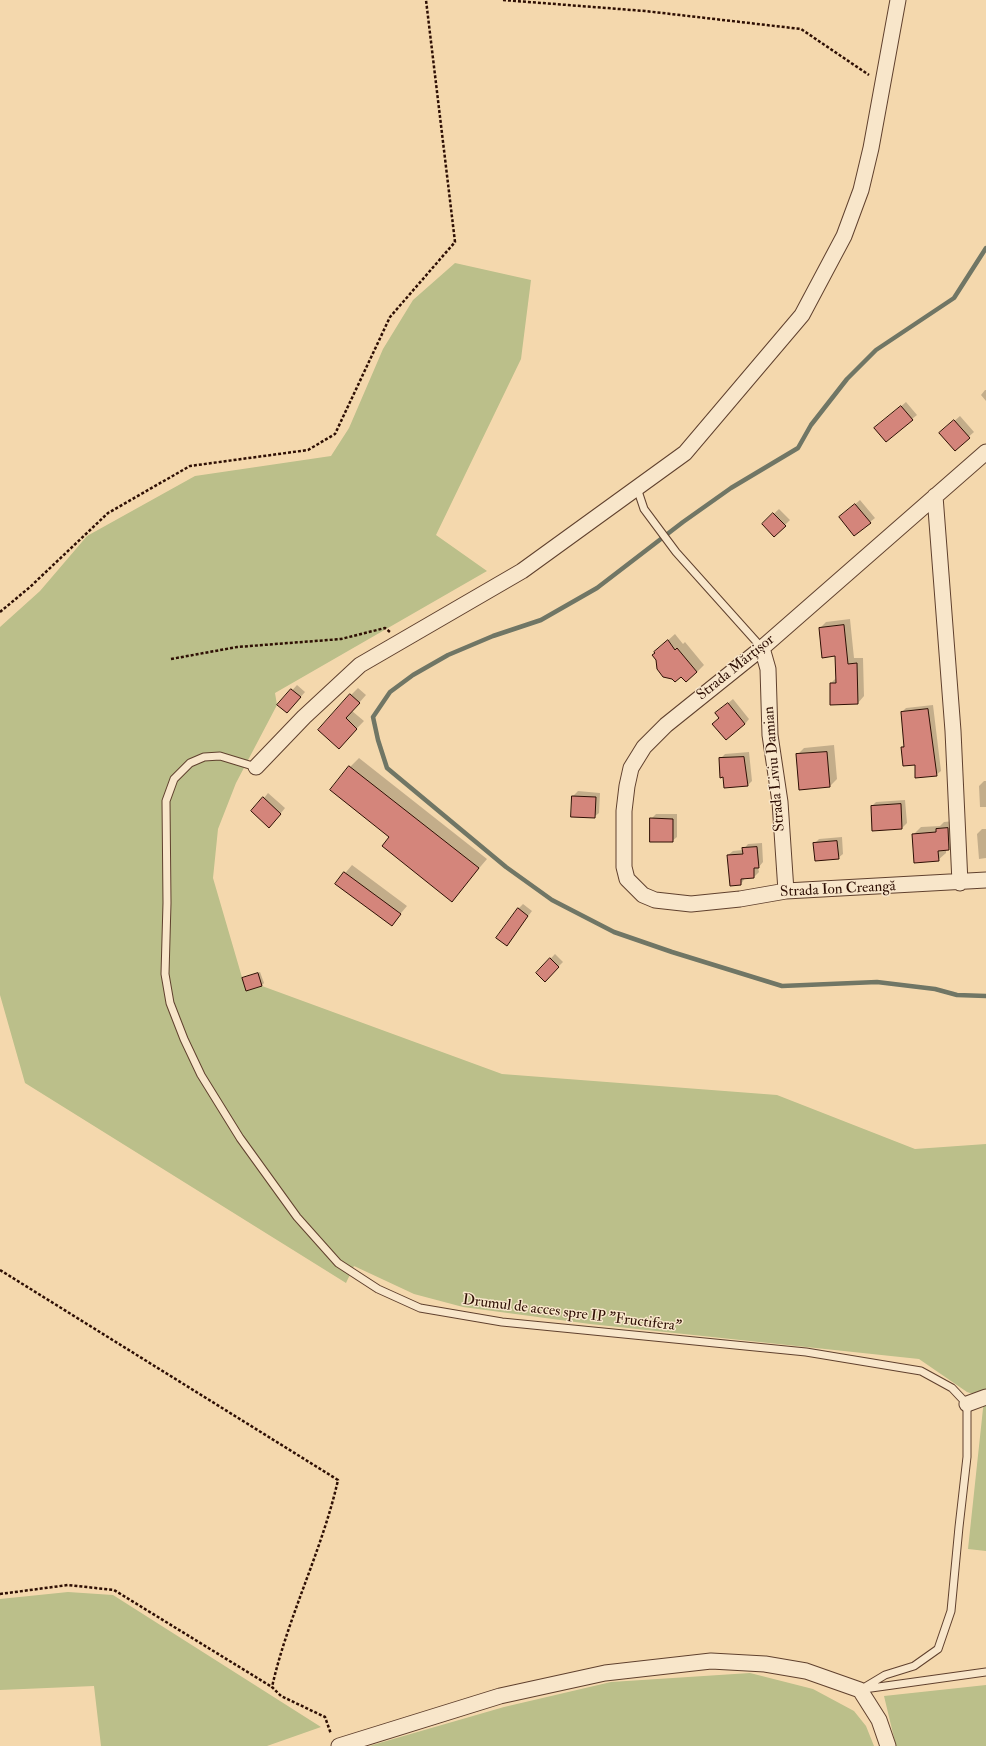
<!DOCTYPE html>
<meta charset="utf-8">
<style>
body{margin:0}
canvas{display:block;background:#f4d8ad}
</style>
<canvas width="986" height="1746"></canvas>
<script>
const g = document.querySelector('canvas').getContext('2d');
g.lineJoin = 'round';
function fillPath(path, color) {
  g.fillStyle = color;
  g.fill(path, 'evenodd');
}
function stroke(path, color, width, dash) {
  g.strokeStyle = color;
  g.lineWidth = width;
  g.lineCap = dash ? 'butt' : 'round';
  g.setLineDash(dash || []);
  g.stroke(path);
}
function write(font, color, halo, rows, align = 'center') {
  g.font = font + ' "IM FELL Double Pica",serif';
  g.lineWidth = 3;
  g.setLineDash([]);
  g.textBaseline = 'middle';
  g.strokeStyle = halo;
  g.fillStyle = color;
  for (const [text, x, y, turn = 0] of rows) {
    g.save();
    g.translate(x, y);
    g.rotate((+turn || 0) * Math.PI / 180);
    g.textAlign = isNaN(turn) ? turn : align;
    if (halo) g.strokeText(text, 0, 0);
    g.fillText(text, 0, 0);
    g.restore();
  }
}
fillPath(new Path2D(`
 M455,263L531,280L521,359L436,535L487,571L275,693L277,705L236,783L218,829L213,878L246,991L262,986L502,1074L777,1095L915,1149L986,1144V1551L968,1549L985,1390L976,1395L967,1392L919,1359L590,1324L463,1307L414,1294L354,1266L346,1283L25,1083L0,995V627L40,591L87,536L195,476L331,456L349,428L383,349L413,300Z
 M68,1592L113,1595L321,1727L267,1746H101L94,1686L0,1690V1599Z
 M750,1673L813,1689L854,1711L866,1726L874,1746H369L504,1707L611,1682Z
 M986,1685V1746H896L884,1696Z`), '#bbbf8a');
fillPath(new Path2D(`
 M985,390H986V401L981,395Z
 M906,402L917,415L912,419L876,428Z
 M960,416L974,432L955,449L945,429Z
 M860,500L875,518L870,522L845,513Z
 M779,509L790,520L774,536L763,524Z
 M850,619L854,658H863L864,696L858,703H831V683L837,677L836,655L820,628L826,622Z
 M675,634L683,644L685,642L704,665L697,672L655,652Z
 M297,685L305,692L292,707L279,705Z
 M358,688L366,695L352,711L364,721L339,747L351,695Z
 M733,699L749,719L745,724L720,718L721,709Z
 M933,705L941,771L936,775L916,764L902,747L905,745L902,712L906,708Z
 M834,745L837,779L830,786L797,755L804,748Z
 M749,752L752,781L748,785L720,759L725,754Z
 M359,758L487,859L452,900L391,836L350,767Z
 M984,781H986V807H980L979,786Z
 M578,791L600,793L599,813L594,817L572,816L573,796Z
 M268,793L285,808L274,822L264,798Z
 M905,800L907,823L902,828L873,830L872,806L876,802Z
 M656,814H677V837L672,841L651,819Z
 M955,821L956,842L949,849H946V853L938,860L913,835L921,827L940,826L944,822Z
 M982,829H986V858L979,859L977,834Z
 M842,837L843,854L838,858L814,844L819,839Z
 M762,843L763,862L758,868L759,872L754,877L745,878L741,884L731,885L728,855L733,851L743,850L748,844Z
 M352,865L407,906L391,925L336,884Z
 M523,904L532,911L507,944L518,909Z
 M555,954L563,962L545,980L537,973Z
 M260,972L264,983L262,985L243,978Z`), '#0003');
stroke(new Path2D(`
 M986,248L954,298L876,350L847,379L811,425L798,448L731,488L683,522L597,588L541,620L493,636L448,655L413,675L390,692L373,717L378,740L387,768L506,867L552,900L614,932L672,952L782,986L877,982L935,989L957,995L986,996`), '#707665', 4.5);
const building = new Path2D(`
 M901,406L913,420L886,442L874,428Z
 M954,420L970,438L955,451L939,433Z
 M855,504L871,523L854,536L839,517Z
 M773,513L786,526L774,537L762,524Z
 M844,625L848,664L857,663L858,704L830,705V683H836L835,656L822,658L819,628Z
 M668,640L675,650L677,648L697,672L686,682L681,677L675,682L672,679L663,677L657,669L656,660L652,655L655,653L654,652Z
 M291,689L301,697L287,713L277,705Z
 M350,694L360,703L346,718L357,729L339,749L318,730Z
 M728,703L745,724L726,740L712,724L719,718L715,713Z
 M928,709L937,776L915,778V765L903,766L901,747H904L901,712Z
 M827,752L830,787L799,790L796,754Z
 M744,757L748,786L724,788L723,777L720,778L719,758Z
 M349,766L479,868L452,902L382,846L389,837L330,790Z
 M572,796L596,797L595,818L571,817Z
 M263,797L281,814L269,828L251,811Z
 M901,804L902,829L872,831L871,806Z
 M650,818L673,819V842H650Z
 M948,828L949,850L938,851L939,861L914,863L912,834L936,832V829Z
 M837,841L839,859L815,861L813,843Z
 M757,847L759,868H754V878L741,879V885L730,886L727,855L743,854L742,848Z
 M344,872L401,914L392,926L335,884Z
 M518,908L528,916L507,946L496,938Z
 M550,958L559,967L545,982L536,973Z
 M258,973L262,986L246,991L242,978Z`);
fillPath(building, '#d4857b');
stroke(building, '#2e0f04', 1);
const service = new Path2D(`
 M637,488L644,509L676,552L762,648
 M256,767L220,756L204,757L190,763L174,779L166,801L167,903L165,974L170,1003L184,1039L201,1075L240,1138L297,1217L338,1263L378,1289L420,1308L502,1322L806,1352L921,1371L952,1388L967,1404V1457L959,1527L951,1611L938,1649L914,1666L885,1675L860,1690
 M864,1689L986,1672`);
const minor = new Path2D(`
 M986,452L762,648L666,725L644,747L631,768L627,786L624,811V867L627,879L643,895L655,900L691,904L740,899L786,891L986,880
 M935,496L953,731L960,883
 M762,648L768,669L770,735L780,802L786,891
 M256,767L304,717L360,665L522,571L685,453L802,315L844,236L861,190L871,148L898,0
 M967,1404L986,1397
 M339,1746L500,1696L605,1673L711,1661L765,1664L806,1671L860,1690L879,1720L888,1746`);
stroke(service, '#60412e', 9);
stroke(minor, '#60412e', 17);
stroke(new Path2D(`
 M503,0L645,11L801,29L869,75
 M0,612L30,587L108,513L190,466L308,450L335,434L390,317L455,242L426,0
 M171,659L237,647L341,639L385,628L390,632
 M0,1270L338,1480C322,1551 288,1616 272,1687L281,1696L325,1717L331,1734
 M0,1594L68,1585L114,1590L272,1687`), '#2e0f04', 2.5, [3, 2]);
stroke(service, '#f8e6ca', 7);
stroke(minor, '#f8e6ca', 15);
write('15px', '#2e0f04', '#f8e6ca', [
 ["Strada Mărțișor",736,668,-39],
 ["Strada Liviu Damian",775,769,-95],
 ["Strada Ion Creangă",838,890,-3],
 ["Drumul de acces spre IP \"Fructifera\"",572,1314,7]
]);
</script>
